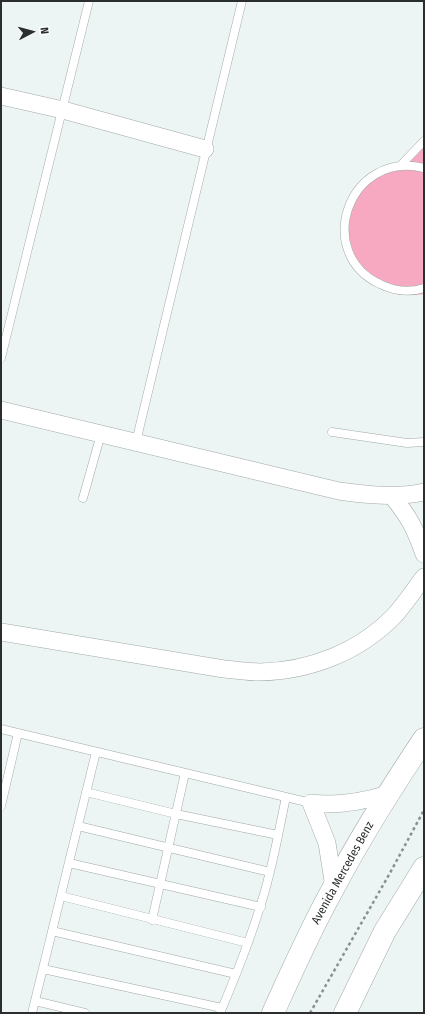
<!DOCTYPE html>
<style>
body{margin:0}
#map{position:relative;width:425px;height:1014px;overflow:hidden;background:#ecf5f4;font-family:"Fira Sans Condensed",sans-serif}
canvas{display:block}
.frame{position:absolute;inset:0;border:2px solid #2b2e2e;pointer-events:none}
.north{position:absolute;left:12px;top:12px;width:40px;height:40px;-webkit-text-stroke:3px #fff;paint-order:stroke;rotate:84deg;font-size:11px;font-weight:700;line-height:16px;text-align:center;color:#2b2e2e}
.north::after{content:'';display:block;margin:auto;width:14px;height:18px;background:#2b2e2e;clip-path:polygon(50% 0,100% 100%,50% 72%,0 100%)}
</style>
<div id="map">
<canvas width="425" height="1014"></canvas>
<div class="frame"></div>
<div class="north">N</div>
</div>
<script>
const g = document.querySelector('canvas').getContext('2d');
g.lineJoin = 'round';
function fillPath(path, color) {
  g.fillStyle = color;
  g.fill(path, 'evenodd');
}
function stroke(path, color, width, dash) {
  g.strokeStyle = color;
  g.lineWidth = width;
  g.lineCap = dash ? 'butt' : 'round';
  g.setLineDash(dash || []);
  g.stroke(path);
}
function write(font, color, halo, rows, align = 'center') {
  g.font = font + ' "Fira Sans Condensed",sans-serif';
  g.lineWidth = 3.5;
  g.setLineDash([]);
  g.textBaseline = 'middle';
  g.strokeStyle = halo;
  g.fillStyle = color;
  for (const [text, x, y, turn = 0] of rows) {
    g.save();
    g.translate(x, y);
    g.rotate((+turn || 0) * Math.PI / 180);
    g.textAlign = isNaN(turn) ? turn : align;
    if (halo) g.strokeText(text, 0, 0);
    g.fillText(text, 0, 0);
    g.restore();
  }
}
fillPath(new Path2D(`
 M424,139V294L416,295H400L382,290L366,279L348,248V216L364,187L377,176L393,170Z`), '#f7a9c2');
const service = new Path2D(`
 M400,166L424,141
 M424,168C347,150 314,254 380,284C394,291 409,293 424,288
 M1,358L89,1
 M332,432L407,443L424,442
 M136,442L242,1
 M83,498L101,434
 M1,729L311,803
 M86,792L176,814L278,835
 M1,806L18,733
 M78,826L270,872
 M69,863L261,907
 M61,896L248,943
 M152,920L185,773
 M52,931L236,974
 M43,969L222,1008
 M35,1001L85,1013
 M32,1013L96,752
 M220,1013C235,978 249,943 260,907C272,872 278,834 286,797`);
const minor = new Path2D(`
 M1,96L63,110L205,149
 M1,410L339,491C367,495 396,498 424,492
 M392,496C409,517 415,528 424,554
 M1,632L224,669C236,670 248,672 260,672C310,671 359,652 394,616C405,604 414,590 424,577
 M334,887L327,843L311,803C338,806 362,802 388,794`);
const secondary = new Path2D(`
 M273,1013C292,971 311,928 334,887C361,836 392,787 424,739
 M345,1013L385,931L424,868`);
stroke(service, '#a1a9a8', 9);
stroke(minor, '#a1a9a8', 18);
stroke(secondary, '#a1a9a8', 23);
stroke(new Path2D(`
 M310,1013L390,873L424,810`), '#8a908f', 2.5, [3, 3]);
stroke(service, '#fff', 8);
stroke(minor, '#fff', 17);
stroke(secondary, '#fff', 22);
write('12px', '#2b2e2e', '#fff', [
 ["Avenida Mercedes Benz",343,873,-61]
]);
</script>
